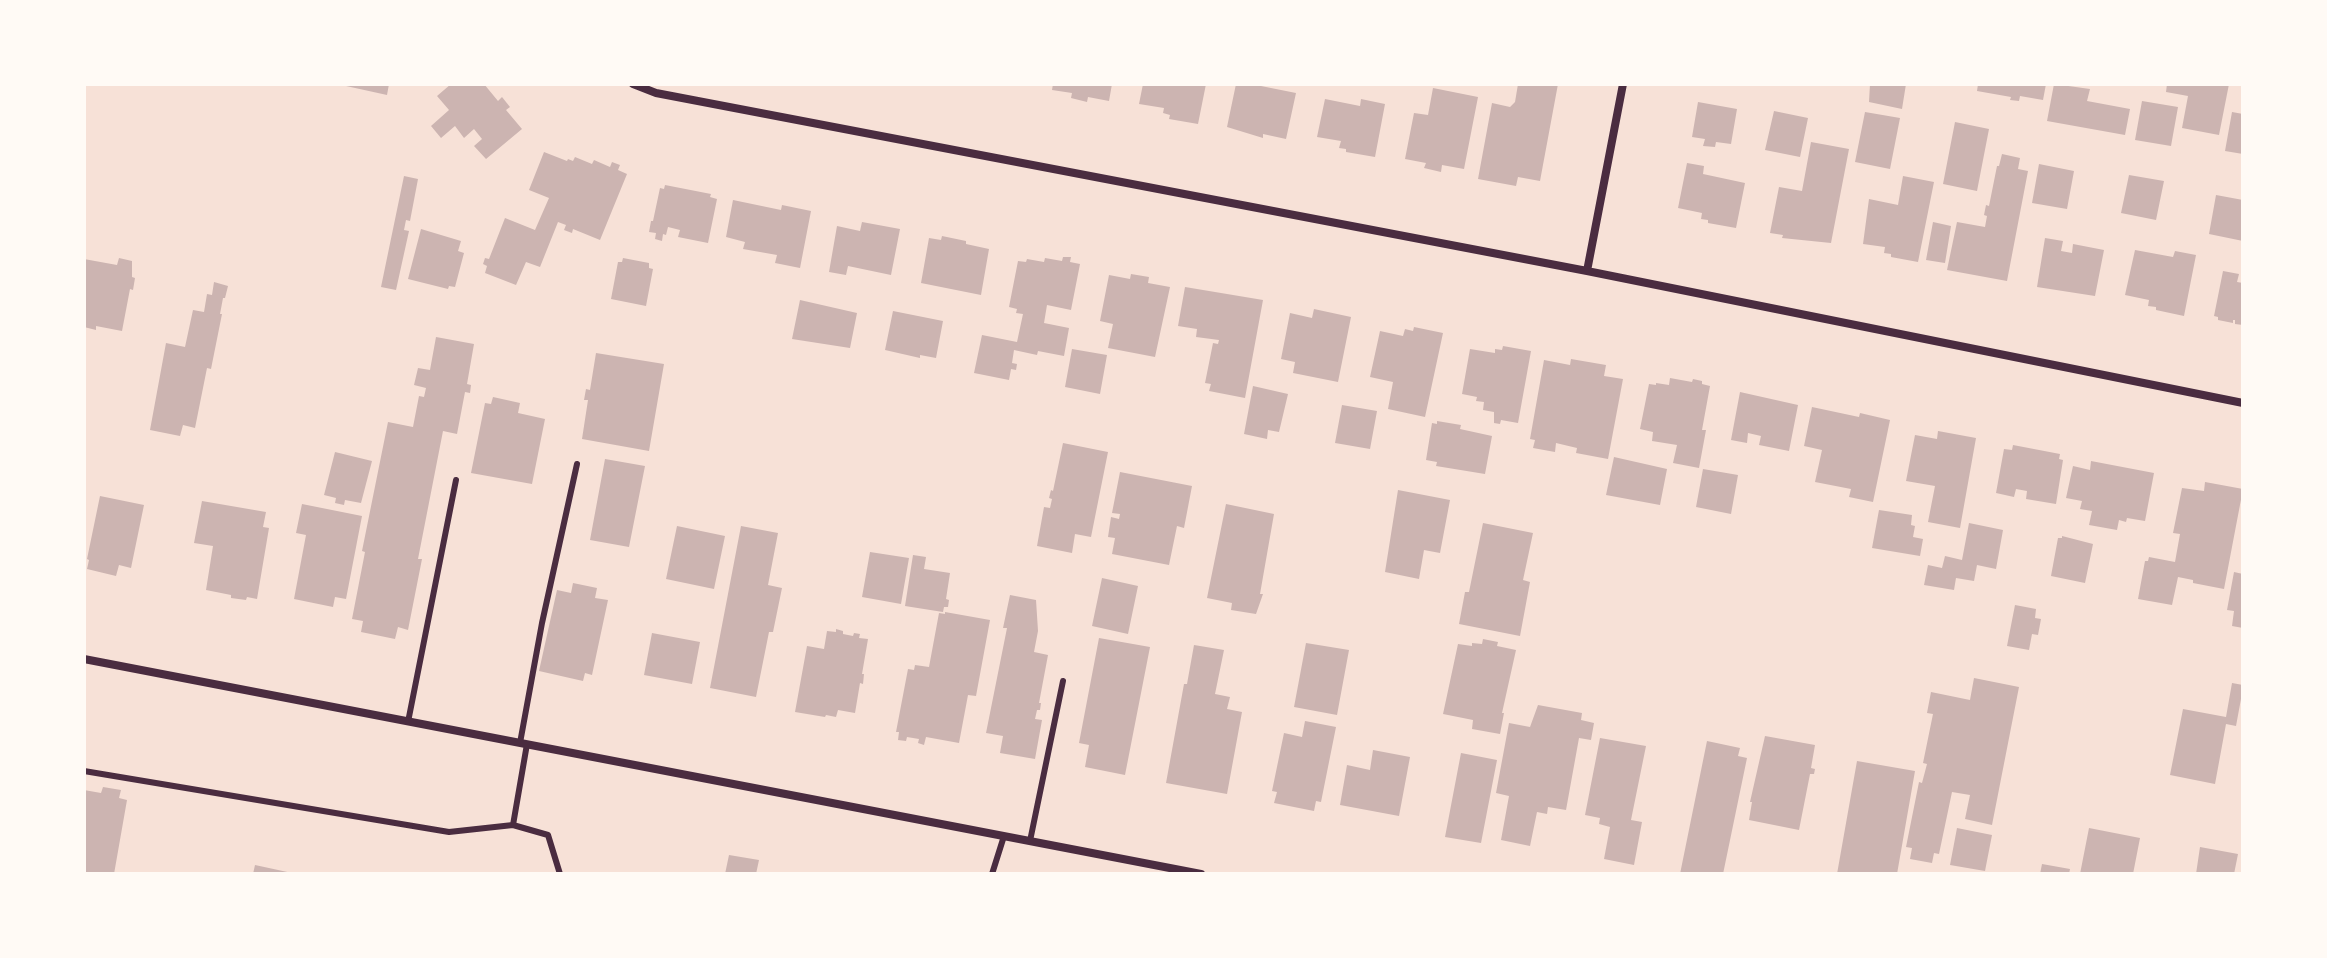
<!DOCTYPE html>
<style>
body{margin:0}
#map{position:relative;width:2327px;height:958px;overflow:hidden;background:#f7e1d7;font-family:Manrope,sans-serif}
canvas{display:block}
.frame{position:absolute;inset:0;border:86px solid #fffaf5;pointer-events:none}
</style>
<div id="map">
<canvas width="2327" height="958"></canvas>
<div class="frame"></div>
</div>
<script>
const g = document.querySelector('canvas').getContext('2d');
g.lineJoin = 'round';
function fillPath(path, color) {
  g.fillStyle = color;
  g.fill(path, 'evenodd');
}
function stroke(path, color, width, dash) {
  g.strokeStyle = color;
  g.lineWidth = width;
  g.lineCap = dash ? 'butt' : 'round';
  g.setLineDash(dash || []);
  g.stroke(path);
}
fillPath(new Path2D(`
 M337,84H389L387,95Z
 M451,84H477L479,86L484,84L498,101L502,97L510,107L506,110L522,129L486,159L474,146L482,139L474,129L464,138L455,126L441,138L431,126L449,110L437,96Z
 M1053,84H1112L1109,101L1088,97L1087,102L1071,98L1072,93L1052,90Z
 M1143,84H1206L1198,124L1169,119L1170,115L1163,113L1164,108L1139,104Z
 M1236,84H1251L1296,93L1286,139L1263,134V138L1227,127Z
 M1518,84H1558L1540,181L1518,177L1516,186L1478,179L1492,103L1510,107L1515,102Z
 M1870,84H1906L1902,109L1869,102Z
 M1978,84H2046L2043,100L2020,96L2019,101L2010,100L2011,97L1977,91Z
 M2054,84L2090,89L2087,101L2130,109L2125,135L2047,121Z
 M2167,84H2229L2219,135L2182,128L2188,96L2166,92Z
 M1433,88L1478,97L1464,169L1442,165L1441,172L1424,168L1426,163L1405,159L1414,113L1428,115Z
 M1325,99L1360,106L1361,99L1385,104L1375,157L1346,152V149L1339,148L1341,141L1317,137Z
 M2142,101L2178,107L2171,146L2135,140Z
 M1698,102L1737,109L1731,144L1716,142L1715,147L1703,146L1705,139L1692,137Z
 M1774,111L1808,118L1800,157L1765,150Z
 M1865,112L1900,118L1890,169L1855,162Z
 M2232,112L2243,114V154L2225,151Z
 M1955,122L1989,129L1977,191L1943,184Z
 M1811,142L1849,149L1831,243L1782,238L1783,235L1770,233L1779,187L1802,191Z
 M544,152L567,161L568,159L573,161L575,157L592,164L594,160L610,167L612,162L620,165L618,170L627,174L600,240L573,229L572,233L564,230L566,225L558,222L540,267L526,262L516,285L485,273L487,266L483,264L485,258L489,259L505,218L535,230L549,198L529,190Z
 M2002,154L2020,158L2018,169L2028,171L2007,281L1947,270L1957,222L1985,227L1987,216L1984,215L1986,205L1989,206L1997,166H1999Z
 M1687,163L1704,166L1703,174L1745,183L1736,228L1708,223V220L1701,219L1702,213L1678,208Z
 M2039,164L2074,171L2067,209L2032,203Z
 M2129,175L2164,181L2156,220L2121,213Z
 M404,176L418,179L410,221L406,220L404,230L409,231L396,290L381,287Z
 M1903,176L1934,182L1918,262L1891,257V254L1884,253L1885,247L1863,244L1869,199L1898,205Z
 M665,185L711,194L710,197L717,199L708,243L678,237L680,230L668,227L666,235L663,234L662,241L655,239L656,233L649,232L651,221H653L660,188L664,189Z
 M2216,195L2243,200V241L2209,234Z
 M733,200L781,210L782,205L811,211L800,268L775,263L777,255L743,249L745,242L726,237Z
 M862,222L900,229L891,275L848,266L846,275L829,272L837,226L860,231Z
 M1933,222L1951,226L1945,263L1926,260Z
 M421,229L461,241L458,251L464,253L455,287L449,286L448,289L408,279Z
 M942,236L966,241V244L989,249L981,295L921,283L929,238L941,240Z
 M2045,238L2063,241L2061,251L2072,253L2073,244L2104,250L2095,296L2037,287Z
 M2135,250L2173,257L2175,251L2196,255L2184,316L2156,310V307L2148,306L2149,300L2125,295Z
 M1063,257H1071L1070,262L1080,264L1071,310L1047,305L1044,323L1069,328L1064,356L1038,351L1037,355L1014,350L1012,363L1017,364L1016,370L1011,369L1009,380L974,373L982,335L1017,342L1023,314L1016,313L1017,309L1009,307L1018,261L1026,262L1027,259L1044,262L1045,258L1062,261Z
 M119,258L132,261V277L135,278L133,290L130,289L122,331L96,326V330L84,327V259L117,265Z
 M623,258L649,263V268L653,269L646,306L611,299L618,262H622Z
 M2223,271L2239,274L2237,282L2243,283V325L2235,324V320H2233V323L2218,320V317L2214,316Z
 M1131,274L1149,277L1148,283L1170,287L1155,357L1108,348L1113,324L1100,321L1109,275L1130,279Z
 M214,282L228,286L225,298H223L220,314H222L211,369L207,368L195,428L183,425L180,436L150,430L166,343L185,347L193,310L204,312L207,294L212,295Z
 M1185,287L1263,300L1245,398L1209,391L1211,384L1205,383L1213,343L1218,344L1219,340L1196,337L1197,329L1178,326Z
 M800,300L857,313L850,348L792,339Z
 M1314,309L1351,317L1338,382L1293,373L1295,362L1281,359L1290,313L1312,318Z
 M893,311L943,321L936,358L920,355V358L885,350Z
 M1414,327L1443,333L1425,417L1388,409L1393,382L1370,377L1380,331L1403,336L1405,329L1413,331Z
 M436,337L474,344L467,384L471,385L470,393L465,392L457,434L443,431L418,559H422L408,630L398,627L395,639L361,632L363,621L352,619L365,552L362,551L388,422L413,427L419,396L424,397L426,388L414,385L418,368L430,370Z
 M1503,346L1531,351L1518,423L1501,420L1500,424L1494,423V412L1483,410L1484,402L1476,401L1477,397L1462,394L1470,349L1495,353V349L1502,350Z
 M1072,349L1107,355L1100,394L1065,387Z
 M596,353L664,364L649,451L582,439L588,400H584L586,389L590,390Z
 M1571,359L1606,365L1604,376L1623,379L1608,459L1576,453L1577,448L1556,443L1555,452L1533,448L1535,440L1530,439L1544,360L1570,365Z
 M1670,378L1692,382L1693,379L1702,381V384L1710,386L1702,430H1706L1699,468L1673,463L1677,445L1652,441L1653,432L1640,429L1649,384L1656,385V383L1669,385Z
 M1253,386L1288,394L1279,432L1268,430L1267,439L1244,434Z
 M1740,392L1798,405L1789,451L1759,445L1761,436L1748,433L1747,443L1731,440Z
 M493,397L520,403L518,413L545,419L532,484L471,473L485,403L491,404Z
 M1342,405L1377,411L1370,449L1335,443Z
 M1812,407L1859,417L1860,413L1890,420L1873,502L1849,497L1851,489L1815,482L1822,450L1804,446Z
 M1437,421L1461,425L1460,429L1492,436L1485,474L1436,466L1437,462L1426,460L1432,423L1437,424Z
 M1938,431L1976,438L1960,528L1928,522L1935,486L1906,481L1915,435L1937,439Z
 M1063,443L1108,452L1091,537L1075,534L1072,553L1037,546L1044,507L1050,508L1052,499L1049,498L1051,490L1053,491Z
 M2013,445L2060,454L2059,459L2063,460L2056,504L2026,499L2027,491L2016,489L2014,497L1996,493L2004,449L2012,450Z
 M335,452L372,461L361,503L345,500L344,505L335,503L336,498L324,495Z
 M1614,457L1667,469L1660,505L1606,495Z
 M605,459L645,466L629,547L590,540Z
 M2091,461L2154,473L2145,521L2127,518L2126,522L2119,520L2117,530L2089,525L2092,511L2080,509L2082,501L2066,498L2073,466L2090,470Z
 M1703,469L1738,475L1731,514L1696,507Z
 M1120,472L1192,486L1184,528L1177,526L1169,565L1112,554L1115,538L1108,537L1111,517L1119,519L1120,514L1112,513Z
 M2205,482L2243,489L2224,589L2193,583V580L2178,577L2172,605L2138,599L2145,561H2148L2149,557L2175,562L2180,534L2173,533L2182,488L2204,491Z
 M1398,490L1450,500L1440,553L1424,550L1419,579L1385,572Z
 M100,496L144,505L131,568L119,565L116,576L87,569L89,560L87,559Z
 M202,501L266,512L263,527L269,528L257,599L247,597L246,600L231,598V595L206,590L213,546L194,543Z
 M302,504L362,516L346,599L335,597L333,607L294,599L306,535L296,533Z
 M1226,504L1274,514L1260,594H1263L1256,614L1231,610L1232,603L1207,598Z
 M1879,510L1912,515L1911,525L1915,526L1913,537L1923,539L1920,556L1872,548Z
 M1483,523L1533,533L1523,580L1530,582L1520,636L1459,624L1465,592H1469Z
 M1969,523L2003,530L1996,569L1977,565L1974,581L1956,578L1954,590L1924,585L1928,565L1942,568L1945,556L1962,560Z
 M677,526L725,536L714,589L666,579Z
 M741,526L778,533L768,585L782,588L773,632H769L756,697L710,688Z
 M2062,536L2093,544L2085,583L2051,576L2058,538H2062Z
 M870,552L909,558L901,604L862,597Z
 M913,555L926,557L924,569L950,573L946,599L949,600L948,607H944L943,612L905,606Z
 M2234,572L2243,574V628L2232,626L2234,611L2227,610Z
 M1102,578L1138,586L1128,634L1092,626Z
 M573,583L597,588L595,598L608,600L592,675L585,673L583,681L539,671L557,590L571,593Z
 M1010,595L1036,600L1038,631L1034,652L1048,655L1039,703H1041L1040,710H1037L1035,719L1042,720L1035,759L1000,753L1003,736L986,733L1007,628H1003Z
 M2015,605L2036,609L2035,618L2041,619L2038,635L2032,634L2029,650L2007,646Z
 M945,612L990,620L976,696L968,695L959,743L926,737L924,745L918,743L919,739L907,737L906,741L898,740L899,732H896L908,669L914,670L915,665L929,667L939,613L945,614Z
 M836,629L843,631V634L853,636L854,633L860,634L859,638L868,639L862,674H864L863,684L860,683L855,713L838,710L836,717L826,715L825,717L795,712L807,646L824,649L827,631L836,632Z
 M652,633L700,642L692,684L644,675Z
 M1099,638L1150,647L1125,775L1085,767L1089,745L1079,743Z
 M1483,639L1498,642L1497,646L1516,650L1502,713H1504L1500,734L1472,729L1473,720L1443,714L1458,644L1472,646V643L1482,644Z
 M1306,643L1349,650L1337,715L1294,707Z
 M1194,645L1224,650L1215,694L1230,697L1227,709L1242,712L1227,794L1166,783L1184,684H1187Z
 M1974,678L2019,687L1992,825L1965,819L1970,795L1952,792L1939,854L1934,853L1932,863L1910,859L1912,848L1906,847L1919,782L1922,783L1927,764L1923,763L1933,714L1927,713L1931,692L1970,700Z
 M2232,683L2243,685V688L2236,726L2226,724L2215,784L2170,775L2183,709L2226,717Z
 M1538,705L1582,713L1581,720L1594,723L1591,740L1579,738L1566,810L1548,807L1547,814L1537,812L1530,846L1501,840L1509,796L1496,793L1509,723L1530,727Z
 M1305,721L1336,727L1321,802L1316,801L1314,811L1274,803L1277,792L1272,791L1284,733L1302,737Z
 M1765,736L1815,745L1811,768L1815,769L1814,774H1810L1799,830L1749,820L1752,802H1750Z
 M1600,738L1646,746L1631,820L1642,822L1634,865L1604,859L1610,827L1599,824L1600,818L1585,815Z
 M1707,741L1740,748L1738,756L1747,758L1723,874H1680Z
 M1373,750L1410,757L1399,816L1340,805L1347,765L1370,770Z
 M1461,753L1497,760L1481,843L1445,837Z
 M1857,761L1915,771L1897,874H1837Z
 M103,787L121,790L119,798L127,800L114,874H84V790L101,793Z
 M1957,828L1992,835L1985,871L1950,865Z
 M2089,828L2140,838L2133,874H2080Z
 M2200,847L2238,854L2234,874H2196Z
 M729,855L759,860L756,874H725Z
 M2042,864L2070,869L2069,874H2040Z
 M255,865L292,873V874H253Z`), '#ccb4b1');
stroke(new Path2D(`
 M408,722L456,480
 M520,743L542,623L577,464
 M84,771L449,832L513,825L548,835L560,874
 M513,825L527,744
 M1030,841L1063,681
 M992,874L1004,836`), '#4a2c40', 6);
stroke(new Path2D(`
 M633,84L656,93L1587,271L2243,403
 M1587,271L1623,84
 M84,659L1201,874`), '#4a2c40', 8);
</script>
